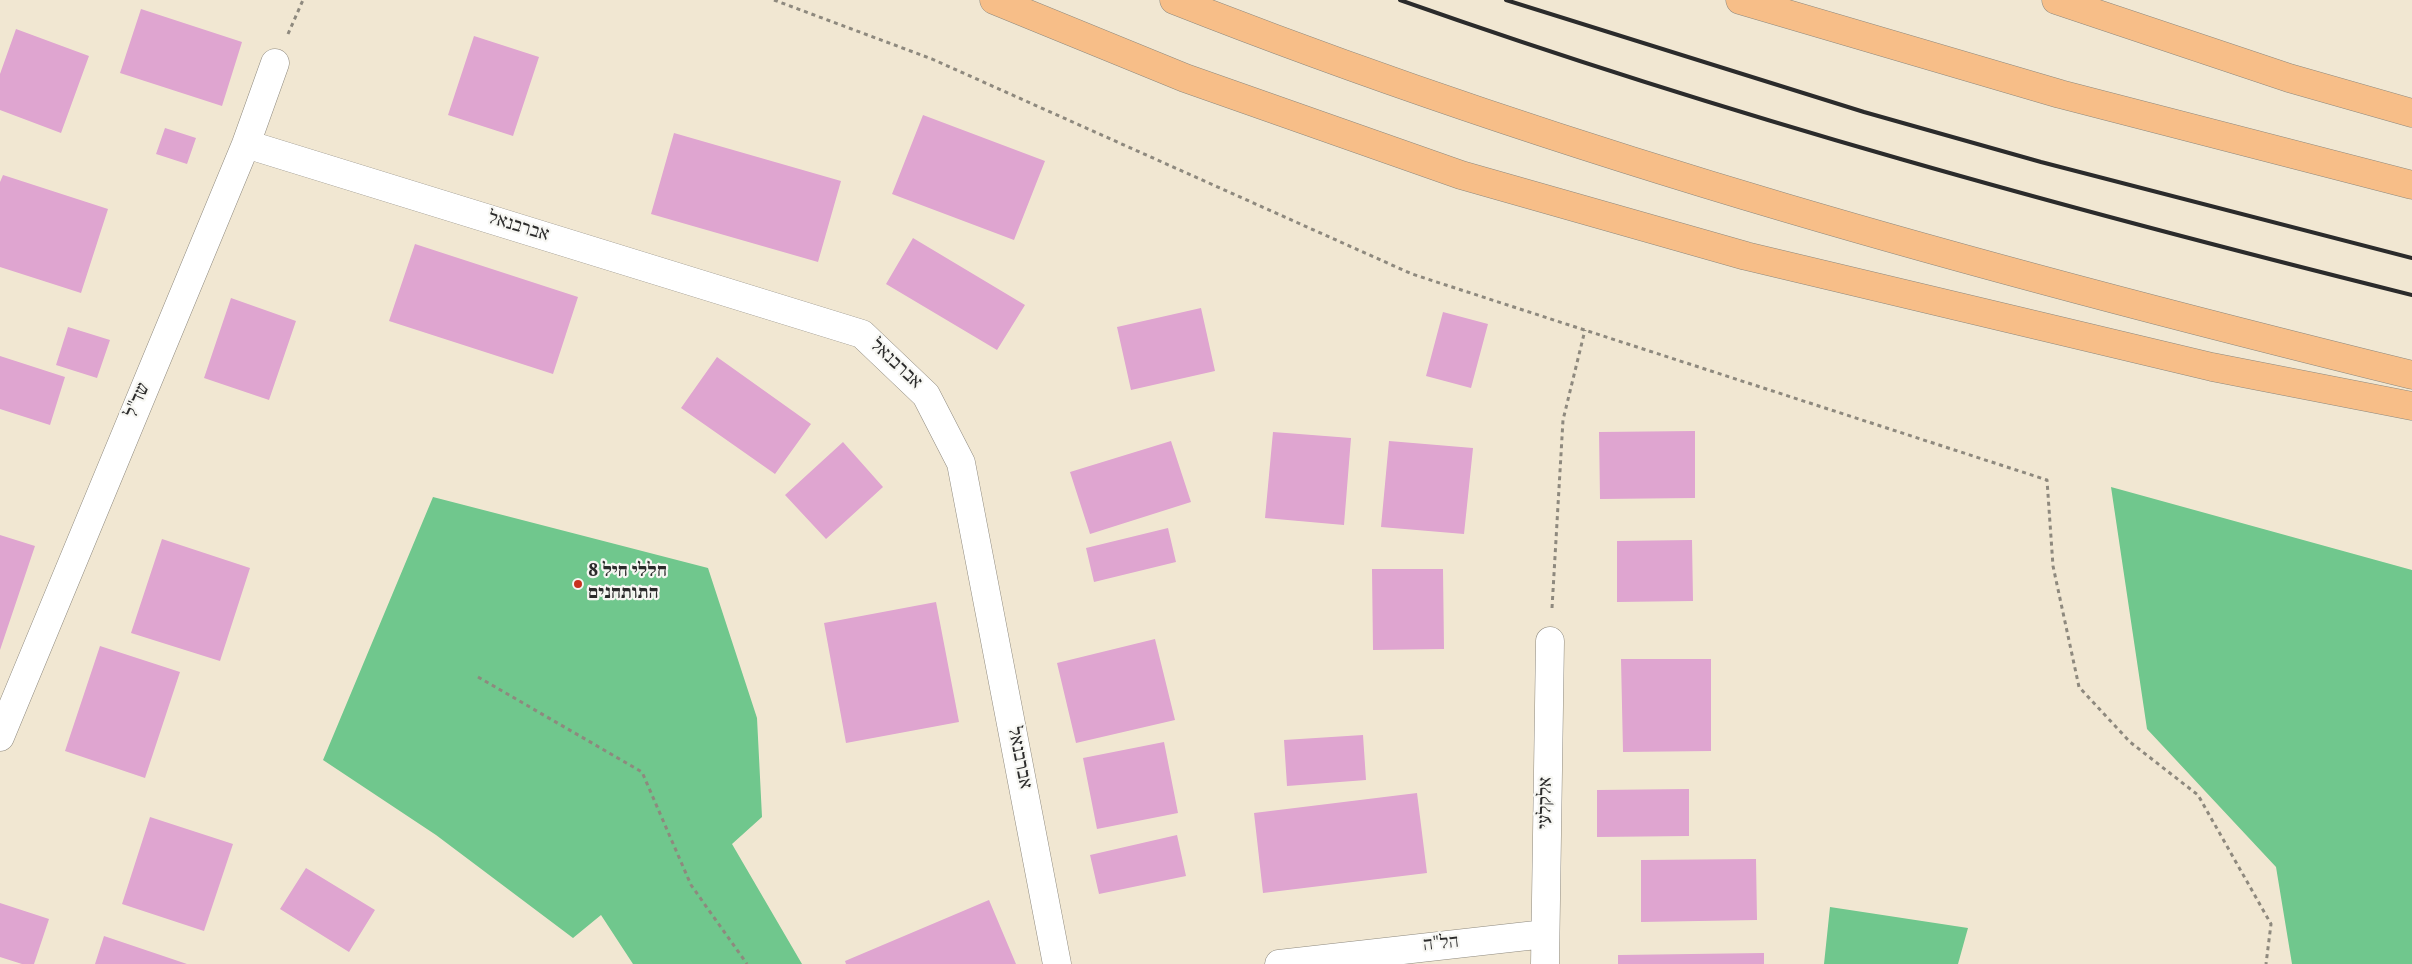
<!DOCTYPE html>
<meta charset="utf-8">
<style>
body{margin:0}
canvas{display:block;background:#f1e7d2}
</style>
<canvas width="2412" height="964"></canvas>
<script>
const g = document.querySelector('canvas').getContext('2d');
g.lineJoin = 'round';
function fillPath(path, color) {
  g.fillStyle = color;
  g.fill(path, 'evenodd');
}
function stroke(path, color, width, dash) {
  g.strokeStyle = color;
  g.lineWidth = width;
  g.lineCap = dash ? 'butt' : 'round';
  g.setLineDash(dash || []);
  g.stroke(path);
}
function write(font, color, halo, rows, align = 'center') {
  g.font = font + ' Vollkorn,"Frank Ruhl Libre",serif';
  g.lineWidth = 4.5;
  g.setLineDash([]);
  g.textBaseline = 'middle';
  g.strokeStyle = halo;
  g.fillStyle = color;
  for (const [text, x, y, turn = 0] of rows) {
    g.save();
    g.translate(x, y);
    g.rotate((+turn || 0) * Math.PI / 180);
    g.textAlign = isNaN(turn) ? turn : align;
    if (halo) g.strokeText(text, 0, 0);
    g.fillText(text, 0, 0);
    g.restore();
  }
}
fillPath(new Path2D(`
 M2111,487L2412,570V964H2292L2276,867L2147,729Z
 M433,497L708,568L757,718L762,817L732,844L802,964H633L601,915L573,938L436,835L323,760Z
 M1830,907L1968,928L1958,964H1824Z`), '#70c78d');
fillPath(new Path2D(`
 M141,9L242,42L222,106L120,73Z
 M16,29L89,56L61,133L0,110V74Z
 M474,36L539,57L513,136L448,115Z
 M923,115L1045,161L1014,240L892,194Z
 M165,128L196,138L187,164L156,154Z
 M674,133L841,181L818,262L651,214Z
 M3,175L108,209L81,293L0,267V182Z
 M913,238L1025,305L997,350L886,284Z
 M415,244L578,297L553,374L389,321Z
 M231,298L296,321L269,400L204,378Z
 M1201,308L1215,371L1131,390L1117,327Z
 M1443,312L1488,324L1471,388L1426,376Z
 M68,327L110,340L97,378L56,365Z
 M0,356L65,377L50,425L0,409Z
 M717,357L811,424L775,474L681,408Z
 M1695,431V498L1600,499L1599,432Z
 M1273,432L1351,438L1344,525L1265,518Z
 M1171,441L1191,502L1090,534L1070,472Z
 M1389,441L1473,448L1464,534L1381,527Z
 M843,442L883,487L826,539L785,495Z
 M1168,528L1176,562L1094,582L1086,548Z
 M0,535L35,546L0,650Z
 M162,539L250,568L220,661L131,633Z
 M1692,540L1693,601L1617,602V541Z
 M1372,569H1443L1444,649L1373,650Z
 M936,602L959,722L846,743L824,623Z
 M1155,639L1175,720L1076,743L1057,663Z
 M100,646L180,672L145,778L65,751Z
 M1621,659H1711V751L1623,752Z
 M1363,735L1366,780L1287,786L1284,740Z
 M1164,742L1178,813L1097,829L1083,758Z
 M1689,789V836L1597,837V790Z
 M1417,793L1427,873L1263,893L1254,813Z
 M150,817L233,844L204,931L122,904Z
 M1177,835L1186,876L1099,894L1090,855Z
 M1756,859L1757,920L1641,922V860Z
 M306,868L375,910L349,952L280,909Z
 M989,900L1016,964H846L845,961Z
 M0,903L49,919L34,964H22L0,957Z
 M104,936L187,964H95Z
 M1764,953V964H1618V955Z`), '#dfa5d0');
const minor = new Path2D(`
 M246,144L862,334L926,395L961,463L1057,964
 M0,737L246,144L275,63
 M1279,964L1545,934
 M1545,964L1550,641`);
const highway = new Path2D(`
 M994,0L1185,78L1461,175L1746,256L2212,367L2412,406
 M1174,0C1575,158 1994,272 2412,375
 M1740,0L2060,94L2412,185
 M2056,0L2289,78L2412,113`);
stroke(minor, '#8e897e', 29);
stroke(highway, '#8e897e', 29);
stroke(new Path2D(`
 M774,0L932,59L1412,274L2047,480L2053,566L2079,687L2130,742L2198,795L2271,924L2266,964
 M288,34L303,0
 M1552,608L1563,420L1585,330
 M478,677L642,772L691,885L747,964`), '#8e897e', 3, [4, 4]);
stroke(minor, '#fff', 28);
stroke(highway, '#f7be88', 28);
stroke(new Path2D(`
 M1400,0C1731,117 2071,210 2412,295
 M1506,0L1864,112L2041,162L2412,258`), '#2b2b2b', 4);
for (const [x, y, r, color] of [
 [578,584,5,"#c8321e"]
]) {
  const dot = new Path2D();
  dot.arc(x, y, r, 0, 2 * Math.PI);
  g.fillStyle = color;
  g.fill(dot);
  stroke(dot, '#f6f6f2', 2);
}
write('19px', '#2b2b2b', '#f6f6f2', [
 ["אברבנאל",518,228,17],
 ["אברבנאל",895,365,43],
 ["שד\"ל",139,401,-67],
 ["אברבנאל",1018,758,79],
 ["אלקלעי",1547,803,-89],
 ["הל\"ה",1441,945,-6]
]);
write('bold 19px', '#2b2b2b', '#f6f6f2', [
 ["8 חללי חיל",588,573],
 ["התותחנים",588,595]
], 'left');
</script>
